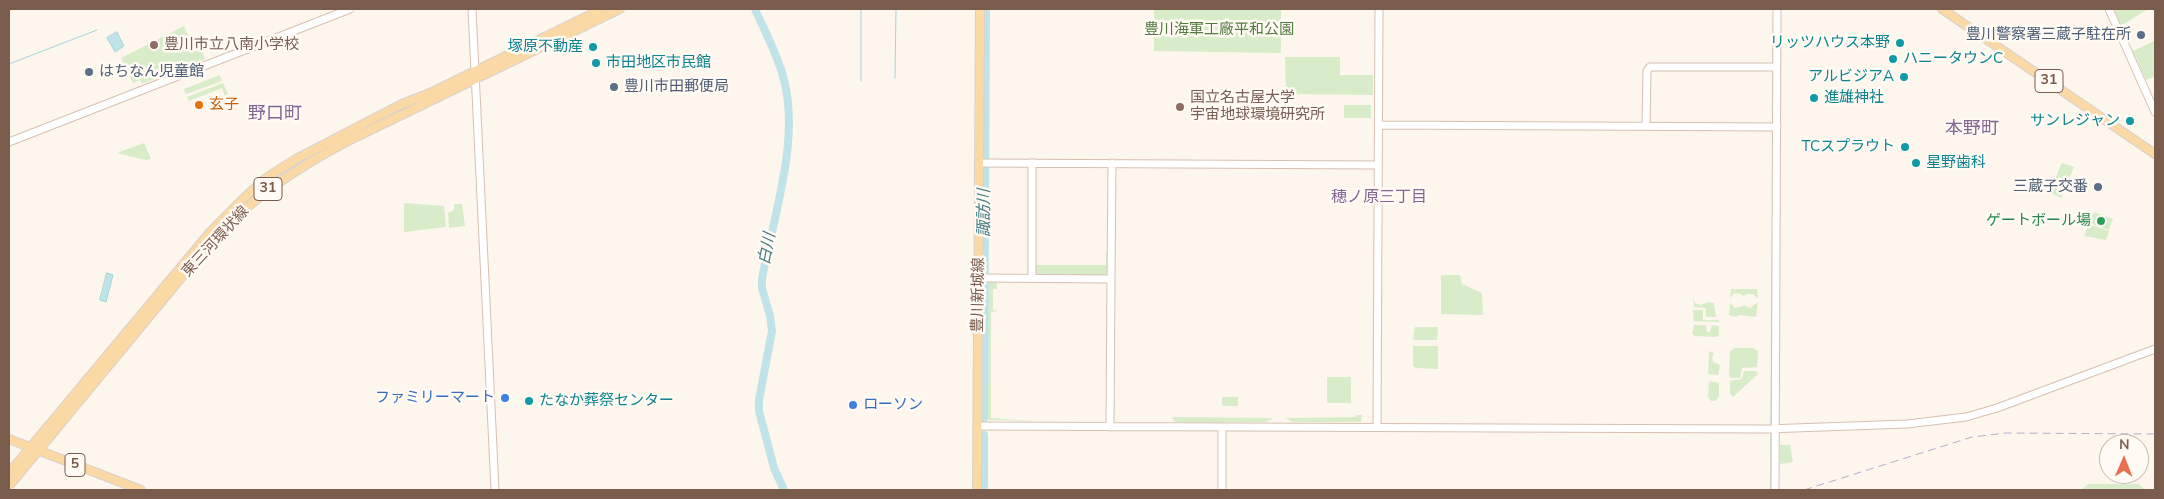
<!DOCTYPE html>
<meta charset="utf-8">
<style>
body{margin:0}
#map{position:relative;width:2164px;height:499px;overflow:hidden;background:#fdf6ec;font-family:"Nunito Sans",sans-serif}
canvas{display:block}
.frame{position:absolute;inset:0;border:10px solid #7a5c4d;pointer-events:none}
.north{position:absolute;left:2099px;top:434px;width:50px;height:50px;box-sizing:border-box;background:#fffaf3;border:1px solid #cabbb1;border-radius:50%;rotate:1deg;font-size:14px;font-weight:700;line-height:20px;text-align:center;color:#7a5c4d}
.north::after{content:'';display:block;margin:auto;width:18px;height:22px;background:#e76f51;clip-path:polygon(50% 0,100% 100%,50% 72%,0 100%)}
</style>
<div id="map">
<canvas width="2164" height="499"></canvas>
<div class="frame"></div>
<div class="north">N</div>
</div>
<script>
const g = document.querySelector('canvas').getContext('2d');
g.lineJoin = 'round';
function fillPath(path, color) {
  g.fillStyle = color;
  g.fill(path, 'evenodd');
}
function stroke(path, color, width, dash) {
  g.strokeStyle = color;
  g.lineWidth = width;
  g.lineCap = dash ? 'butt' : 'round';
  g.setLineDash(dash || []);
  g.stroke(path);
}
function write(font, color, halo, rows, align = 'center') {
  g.font = font + ' "Nunito Sans","Noto Sans JP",sans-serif';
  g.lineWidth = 5;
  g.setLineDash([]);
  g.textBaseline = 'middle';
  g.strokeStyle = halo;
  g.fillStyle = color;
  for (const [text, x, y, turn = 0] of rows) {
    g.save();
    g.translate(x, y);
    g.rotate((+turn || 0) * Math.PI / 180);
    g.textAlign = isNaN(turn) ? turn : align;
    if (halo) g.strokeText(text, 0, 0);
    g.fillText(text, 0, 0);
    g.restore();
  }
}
fillPath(new Path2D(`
 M1154,9H1281V53L1154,51Z
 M2114,9H2148L2121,26Z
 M184,26L188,35L196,37L205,59L142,84L140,80L133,83L121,58Z
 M2154,41L2155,43V76L2146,80L2133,51Z
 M1285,57H1340V75H1373V95L1286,94Z
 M220,75L222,81L186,94L184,89Z
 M223,83L228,94L225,96L222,88L189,101L187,97Z
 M1344,105H1371V118H1344Z
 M144,143L151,159L146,160L117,153Z
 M332,143L334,146L316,156L209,241L205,240L272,177Z
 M2062,163L2074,167L2061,198L2049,192Z
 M404,203L444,206L446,227L404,232Z
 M454,204H462L465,226L449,228L448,213L454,210Z
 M2094,212L2113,219L2109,230L2089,223Z
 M2089,224L2109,231L2106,240L2084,236Z
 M1035,251L1036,265H1106V252L1108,255V272L1104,276L1038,274L1033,270Z
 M1441,275H1460L1462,284L1482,293L1483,315L1441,314Z
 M992,281L997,283V289H993V310L998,311L991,312V418L1034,421L989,420L985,417V286Z
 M1731,289H1757L1758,299L1753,294H1747L1744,296L1738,293L1733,294L1730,299Z
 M1693,297L1695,303L1700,305L1709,302L1714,303L1716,317H1706V308L1694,307Z
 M1758,302L1756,317L1738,315L1737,317L1731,316L1729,315L1730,303L1735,308L1740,307L1744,305L1750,308Z
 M1693,310H1703V320H1718L1720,322L1694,321Z
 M1694,325H1706L1707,332H1710L1712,325L1719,326V335L1716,337L1695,336L1692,334Z
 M1415,327H1438L1437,340H1415L1413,338Z
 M1413,346H1438V369L1416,368L1413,366Z
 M1734,348H1753L1758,351L1757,367L1742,368L1740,378H1731L1729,375L1730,352Z
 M1709,351L1714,353L1712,358L1713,362L1720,365L1718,375L1708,374Z
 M1744,371H1756L1758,374L1733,397L1730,393V381L1742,379Z
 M1327,377H1351V403H1327Z
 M1709,381L1719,383V397L1715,401H1711L1708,397Z
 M1222,397H1238V406H1224L1222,404Z
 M1356,415H1362L1361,422H1293L1285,418L1356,417Z
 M1173,417L1274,418L1265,422H1176L1173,420Z
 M1780,445H1790L1793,462L1780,464Z
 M2088,484H2139L2145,490H2081Z`), '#d8ecc9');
const water = new Path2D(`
 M117,32L124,46L115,52L107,38Z
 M107,273L113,275L106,302L100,300Z`);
fillPath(water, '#bfe3e8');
stroke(water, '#a5d3da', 1);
stroke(new Path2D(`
 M9,64L97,30
 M1773,65L1774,14
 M1773,71V112
 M895,78L896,9
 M861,81V9
 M1771,427L1773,159
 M1771,490V431`), '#a5d3da', 1);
stroke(new Path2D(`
 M755,9C765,32 778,55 784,80C800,142 773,217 762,279V288L770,316L772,331L759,400V411L774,468L784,490
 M984,418L986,9
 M984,435V490`), '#bfe3e8', 8);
const secondary = new Path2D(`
 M472,9L495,490
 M2109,9L2155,112
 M1379,125L1777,127
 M1646,126L1647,71L1650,67H1776
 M9,142L350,9
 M980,163L1378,165
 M980,278L1111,279L1110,427
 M1032,278V163
 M1111,279L1112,163
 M978,426L1766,429L1907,424L1966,417L1997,408L2155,349
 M1377,427L1379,9
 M1222,490V427
 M1775,490L1777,9`);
const primary = new Path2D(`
 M1942,9L2155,154
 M9,439L141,490
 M9,473L211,231L245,197L266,178L296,159L402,104L430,93L602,9
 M9,486L210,243C251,199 293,170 346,142L620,9
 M977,490L980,9`);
stroke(secondary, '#d6c0b0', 9);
stroke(primary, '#dad1cd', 10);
stroke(secondary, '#fff', 7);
stroke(primary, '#fbd9a5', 8);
stroke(new Path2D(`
 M1804,490L1972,437L2006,433L2155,434`), '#b9a8c9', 1, [8, 5]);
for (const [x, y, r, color] of [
 [2141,35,5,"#5c6f8a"],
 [1900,43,5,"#0f9aa8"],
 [154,45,5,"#8d6e63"],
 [593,47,5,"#0f9aa8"],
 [1893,59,5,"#0f9aa8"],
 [596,63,5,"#0f9aa8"],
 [89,72,5,"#5c6f8a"],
 [1904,77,5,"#0f9aa8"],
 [614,87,5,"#5c6f8a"],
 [1814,98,5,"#0f9aa8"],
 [199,105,5,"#e8710a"],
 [1180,107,5,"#8d6e63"],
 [2130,121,5,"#0f9aa8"],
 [1905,147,5,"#0f9aa8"],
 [1916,163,5,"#0f9aa8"],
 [2098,187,5,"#5c6f8a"],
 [2101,221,5,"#2e9e5b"],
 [505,398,5,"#3f7fe0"],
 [529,401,5,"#0f9aa8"],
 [853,405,5,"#3f7fe0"]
]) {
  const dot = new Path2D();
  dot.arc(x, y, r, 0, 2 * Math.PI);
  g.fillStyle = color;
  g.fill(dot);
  stroke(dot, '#fffaf3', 2);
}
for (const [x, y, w] of [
 [2049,81,28],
 [268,189,28],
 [75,465,20]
]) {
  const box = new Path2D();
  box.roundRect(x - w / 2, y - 11.5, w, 23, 4);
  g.fillStyle = '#fffaf3';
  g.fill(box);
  stroke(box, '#7a5c4d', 1);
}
write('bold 14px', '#7a5c4d', null, [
 ["31",2049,81],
 ["31",268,189],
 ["5",75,465]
]);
write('15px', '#537a41', '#fffaf3', [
 ["豊川海軍工廠平和公園",1219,30]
]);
write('15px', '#4e5e75', '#fffaf3', [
 ["豊川警察署三蔵子駐在所",2131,35],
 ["はちなん児童館",99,72,"left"],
 ["豊川市田郵便局",624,87,"left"],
 ["三蔵子交番",2088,187]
], 'right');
write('15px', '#0d838f', '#fffaf3', [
 ["リッツハウス本野",1890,43],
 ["塚原不動産",583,47],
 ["ハニータウンC",1903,59,"left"],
 ["市田地区市民館",606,63,"left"],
 ["アルビジアA",1894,77],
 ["進雄神社",1824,98,"left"],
 ["サンレジャン",2120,121],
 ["TCスプラウト",1895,147],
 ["星野歯科",1926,163,"left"],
 ["たなか葬祭センター",539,401,"left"]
], 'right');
write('15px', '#785e54', '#fffaf3', [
 ["豊川市立八南小学校",164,45],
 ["国立名古屋大学",1190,98],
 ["宇宙地球環境研究所",1190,115]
], 'left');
write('15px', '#c56008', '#fffaf3', [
 ["玄子",209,105]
], 'left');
write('15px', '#27864d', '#fffaf3', [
 ["ゲートボール場",2091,221]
], 'right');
write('15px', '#7a5c4d', '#fffaf3', [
 ["東三河環状線",216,242,-47],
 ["豊川新城線",979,295,-89]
]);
write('15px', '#366cbe', '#fffaf3', [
 ["ファミリーマート",495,398],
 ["ローソン",863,405,"left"]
], 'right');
write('16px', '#846695', '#fffaf3', [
 ["穂ノ原三丁目",1379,198]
]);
write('italic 16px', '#437c86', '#fffaf3', [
 ["諏訪川",985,213,-90],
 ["白川",768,249,-79]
]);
write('18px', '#846695', '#fffaf3', [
 ["野口町",275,115],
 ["本野町",1972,130]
]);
</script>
